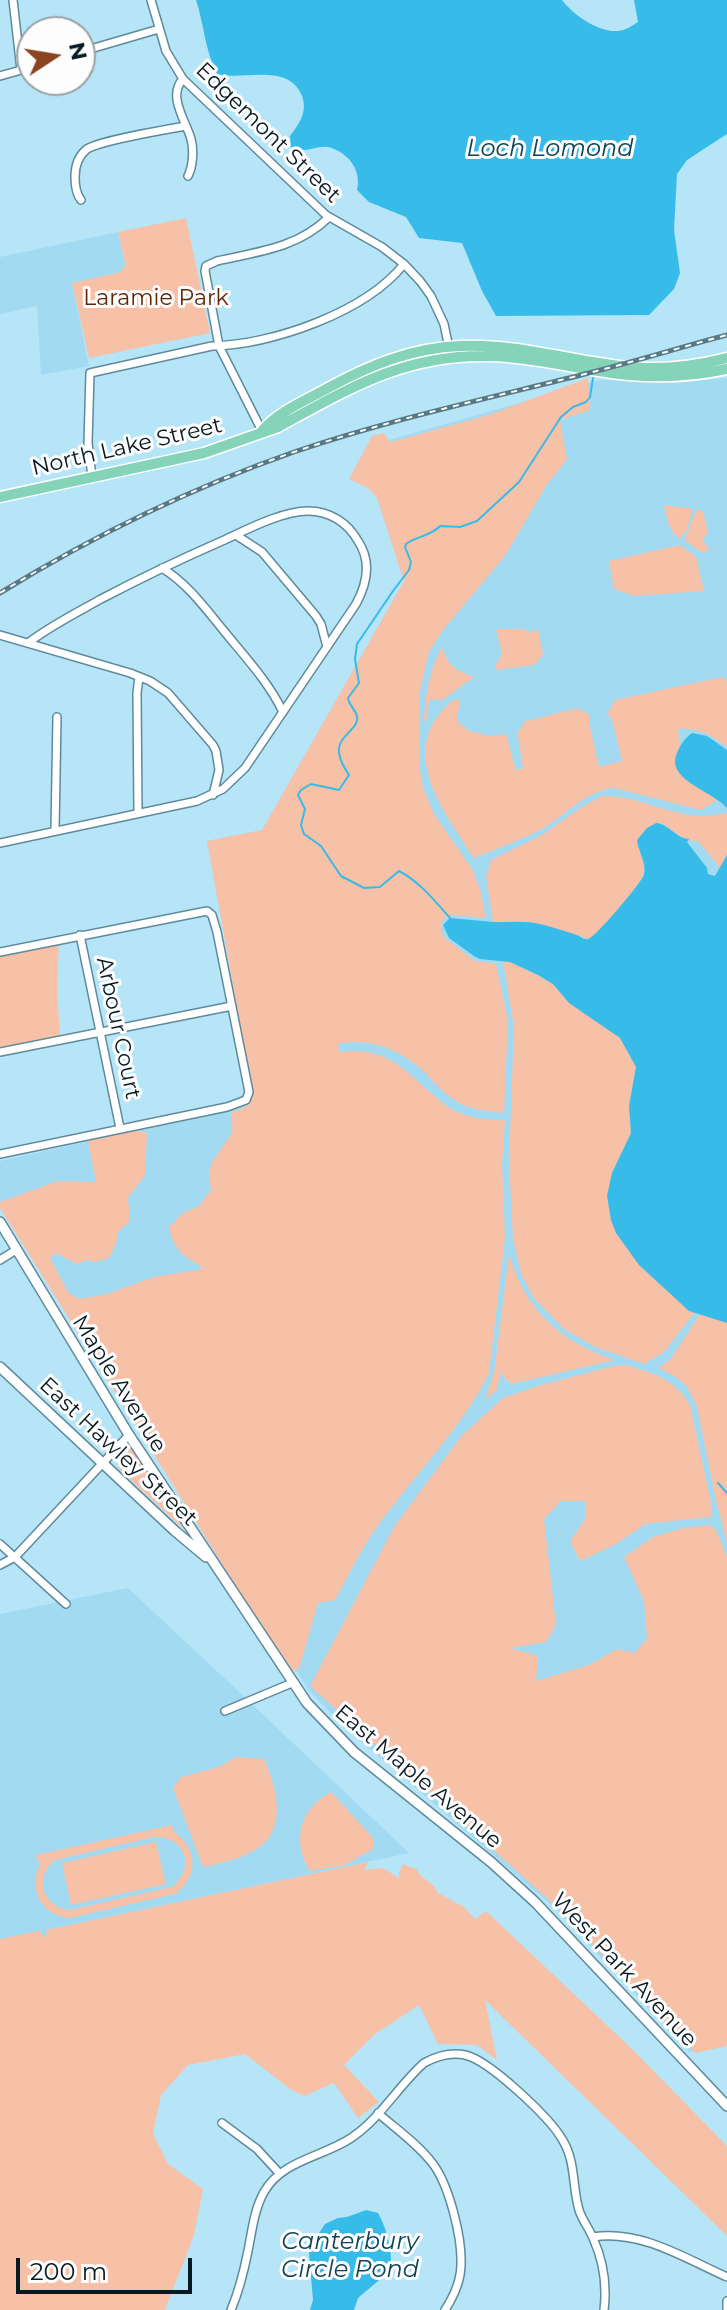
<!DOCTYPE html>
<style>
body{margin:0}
#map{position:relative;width:727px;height:2310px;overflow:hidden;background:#b6e5f8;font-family:Montserrat,sans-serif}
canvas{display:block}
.north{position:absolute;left:16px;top:16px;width:80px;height:80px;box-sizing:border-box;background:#fdfdfd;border:2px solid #9ba2a5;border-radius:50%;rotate:78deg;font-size:22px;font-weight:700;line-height:32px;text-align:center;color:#081a21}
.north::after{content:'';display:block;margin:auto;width:28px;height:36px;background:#8b4420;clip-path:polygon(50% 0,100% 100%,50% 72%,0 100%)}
.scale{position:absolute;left:16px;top:2258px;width:176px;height:36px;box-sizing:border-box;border:4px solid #081a21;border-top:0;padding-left:10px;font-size:24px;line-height:28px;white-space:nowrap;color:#081a21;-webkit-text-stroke:6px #fdfdfd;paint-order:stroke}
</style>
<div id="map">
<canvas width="727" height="2310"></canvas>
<div class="north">N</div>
<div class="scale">200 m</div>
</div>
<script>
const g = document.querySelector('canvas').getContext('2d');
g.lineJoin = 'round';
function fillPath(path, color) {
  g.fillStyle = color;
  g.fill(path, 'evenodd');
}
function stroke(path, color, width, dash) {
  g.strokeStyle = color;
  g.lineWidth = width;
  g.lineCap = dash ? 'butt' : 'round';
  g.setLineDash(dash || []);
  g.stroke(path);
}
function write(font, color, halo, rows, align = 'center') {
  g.font = font + ' Montserrat,sans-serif';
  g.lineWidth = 6;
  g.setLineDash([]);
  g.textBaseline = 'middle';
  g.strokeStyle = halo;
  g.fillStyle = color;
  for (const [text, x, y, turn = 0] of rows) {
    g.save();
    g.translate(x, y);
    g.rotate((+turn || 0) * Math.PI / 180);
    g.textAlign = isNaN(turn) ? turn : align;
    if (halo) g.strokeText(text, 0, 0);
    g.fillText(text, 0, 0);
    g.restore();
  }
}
fillPath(new Path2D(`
 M118,232L127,272L72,283L89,366L41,375L37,306L0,314V257Z
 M727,378V2044L689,2052L557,1910L339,1722L310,1692L0,1208V1161L240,1108L247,1105L252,1099L254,1092L207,841L262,830L404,581L377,498L371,445L601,380L675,383Z
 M128,1588L253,1705L409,1853L46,1930L47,1936L0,1939V1614Z`), '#a2daf1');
fillPath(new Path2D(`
 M186,218L210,333L89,358L72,283L121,272V268L126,267L118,232Z
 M588,378L590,410L560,420L567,459L546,486L505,556L443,630L429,652L419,695V763L423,788L434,814L472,869L480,889L486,918L455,915L445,917L442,922L441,931L445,938L475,961L496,964L508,1021L504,1113C487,1111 470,1110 456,1101C441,1092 431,1078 419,1067C396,1048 367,1037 338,1044L339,1052C386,1047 399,1065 431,1093C437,1098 444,1105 451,1109C468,1118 485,1120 505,1120L502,1162L505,1238L489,1373C464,1425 413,1477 379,1524C362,1547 349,1575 335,1600L318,1603L299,1669L289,1671L0,1208V1202L58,1181L96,1182L88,1141L135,1130L147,1133L145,1175L128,1198L130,1221L118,1232L116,1244L109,1258L95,1262L87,1260L77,1264L56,1253L50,1258L68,1292L79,1299L107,1294L154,1277L203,1269C197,1262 192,1262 186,1257C177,1250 170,1238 169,1227L183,1213L199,1206L211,1190L209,1172L212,1162L232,1133L231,1113L247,1106L253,1096L207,841L262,830L404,581L377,498L368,488L349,479L372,436L383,433L391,442L491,414Z
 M664,505L693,509L686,532L679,539C668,529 667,519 664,505Z
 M699,509L703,512L708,532L702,540L710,550L701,552L684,540C691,530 690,517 699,509Z
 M680,545L696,557L704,591L635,596L614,589L609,561Z
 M496,629H523L530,633L538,629L543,655L534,665L497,670L495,666L502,654Z
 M442,647C449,667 455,670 474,677L442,700H429L426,724L424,719C426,693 429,670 442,647Z
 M722,677L727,681V747C711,735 698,727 678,729L680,747L675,758L717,800L701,810L614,788C583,791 564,818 538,831C518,841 495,849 474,858C443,810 394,749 453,700H459L460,706L457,712L459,725H464L467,730L489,736L506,734L516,770L523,768L517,731L522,728L523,722L577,708L590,715L589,723L599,767L622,761L611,716L606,717L615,700Z
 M602,796C636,795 668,815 702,816C710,816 719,814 727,813V855L720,868L699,842L684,839L662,823L647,828L637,840C638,850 645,860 644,871C644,883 601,930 590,939L527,921L493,922L486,877L491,860L542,835L583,806Z
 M59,939L57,987L60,1041L0,1052V952Z
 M503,961L510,962L538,975L553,984L569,1003L620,1037L630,1052L636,1066L629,1106L631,1133L612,1173L607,1196L611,1220L689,1310L695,1312L664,1352L644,1364L595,1347L564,1329L534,1298L521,1274L513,1239L509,1162L514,1026Z
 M509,1254C525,1310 560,1342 615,1360L511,1384L500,1373L497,1390L485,1400L494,1373Z
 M700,1314L727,1323V1543L716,1500L697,1407L687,1387L679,1379L658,1367L670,1360Z
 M626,1365C654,1374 674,1378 690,1405L711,1503V1517L645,1524L616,1544L580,1561L570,1541L585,1519V1501H561L544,1519L556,1625L546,1642L510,1648L538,1656L536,1681L589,1665L617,1649L635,1653L647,1638L644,1601L624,1557L653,1537L683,1528L709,1525L716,1530L727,1557V2046L695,2053L558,1908L310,1686L394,1527L462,1435L503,1398L538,1386L613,1366Z
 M132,1446L189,1534L118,1468L120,1465L117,1462Z
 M236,1757L264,1759C273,1780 284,1812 271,1834C260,1855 224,1863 203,1867L173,1788L181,1777L219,1767Z
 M331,1792L373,1838V1849L345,1865L310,1871C291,1841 300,1808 331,1792Z
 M172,1825L174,1832C198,1848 199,1877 175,1894L70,1918C40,1915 27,1888 41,1862H38L36,1855ZM154,1837C185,1836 197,1867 172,1887L70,1910C42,1907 33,1877 55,1860Z
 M156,1842L166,1884L71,1905L62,1863Z
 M368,1862L365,1870L383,1868L399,1878V1872L403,1864L416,1869L420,1875L434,1886L438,1893L464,1907L475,1919L486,1911L631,2048L727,2146V2236L485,2000L497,2060L477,2045L438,2044L419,2005L375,2034L344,2065L379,2102L358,2118L334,2083L304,2096L290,2089L245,2054L188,2065L161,2095L153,2134L168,2164L203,2189L194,2235L165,2310H0V1939L38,1931L42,1932L43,1937L47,1936L46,1930Z`), '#f7c1a8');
fillPath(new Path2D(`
 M196,0H562C574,16 605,38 626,29C631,27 634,24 638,22L634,0H727V134L687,160L677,174L674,230L680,273L674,289L649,315L496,316L482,291L462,243L419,238L406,217L369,202L357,190C362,170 348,152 328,147C316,145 303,155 291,147L290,136C299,124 308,112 302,96C288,62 244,81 217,74C205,50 204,25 196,0Z
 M692,733L707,736L727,750V808C713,791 665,780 677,753C681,744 684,739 692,733Z
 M656,823C669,824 677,839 689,839L687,842L707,868L708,874L715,876L727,855V1323L689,1311L639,1265L616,1233L611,1220L607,1196L612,1173L631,1133L629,1106L636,1067L620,1038L569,1003L553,984L538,975L510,962L480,959L474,956L449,938L443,925L450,918C464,919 479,921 493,922C512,922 530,920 548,926C558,929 568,932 577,935C582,937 582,940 588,939C595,938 641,883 644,875C647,863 638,851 637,840L647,828Z
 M366,2210L378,2213C388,2231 392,2250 391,2270L358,2298L354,2310H310L313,2300L309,2253L316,2238L325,2224L338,2218L347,2217Z`), '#37bbe8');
stroke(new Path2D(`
 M450,918C435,901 420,882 399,871L380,887L364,888L341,876L321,846L304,834L301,825L305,809L298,795L301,790L311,784L339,790L349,775C346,770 341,763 340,757C333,736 360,731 357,716C355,709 349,705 348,698L359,683L355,659L357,644L393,591L409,570L411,562L405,547L406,544C417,536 431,536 440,526L460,527L477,521L519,482L561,417L573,407L586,402L590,397L593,378
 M718,1483L727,1493`), '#37bbe8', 2);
const street = new Path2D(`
 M13,0L21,70
 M151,0L166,51L183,79L326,215L382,247L404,264L420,281L431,296L444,324L449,348
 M80,52L159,29
 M0,76L32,67
 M183,79C167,96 186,121 191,139C194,150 193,166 188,176
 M81,200C76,194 75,186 75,177C75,166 78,156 87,149C101,140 165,130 185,126
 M262,431L219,346L205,271L206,266L217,261C257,252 298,248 329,217
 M92,477L88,443L90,373L212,346C272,345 366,312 404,264
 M236,535L262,552L316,616L321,624L327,647
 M162,568C188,584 205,608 224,631C245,657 268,681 283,712
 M0,635L130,673L150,681L168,693L213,745L216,751L219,770L213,795
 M138,813L137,693L139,677
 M55,830L57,717
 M0,843L197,801L223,789L245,768L356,604C367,584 372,562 358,541C348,523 330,511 308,511C282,511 246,530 222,541C181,559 141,578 101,599C76,613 50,626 28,643
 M80,935L120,1128
 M0,952L207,911L212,915L217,932L249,1092L246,1100L227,1107L0,1154
 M0,1052L232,1006
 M0,1260L16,1250
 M0,1544L66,1604
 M0,1565L15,1557L129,1435
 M225,1711L292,1683
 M378,2113C396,2129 418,2144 433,2164C449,2185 462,2237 461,2264C461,2281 454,2296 445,2310
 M222,2123L257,2149L280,2174
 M593,2237C640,2229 686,2259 727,2277
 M231,2310C239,2291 244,2271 248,2251C252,2231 254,2210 264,2192C282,2160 323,2157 351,2138C380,2119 398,2086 424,2063C437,2056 450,2052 465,2055C489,2060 549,2117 562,2139C576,2161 572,2186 579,2210C582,2220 589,2228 593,2238C603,2260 607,2286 604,2310
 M727,2310V2301`);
const secondary = new Path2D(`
 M0,1222L129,1435L307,1703L354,1752L491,1862L535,1902L727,2106
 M0,1367L175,1531L206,1557`);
const primary = new Path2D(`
 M262,431C279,411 305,401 328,388C370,365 412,348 460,346C518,343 573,362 630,367C663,370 695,366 727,358
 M0,497L204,453L278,427C350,388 404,354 490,356C537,357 583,371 629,375C662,378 695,376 727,369`);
stroke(street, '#5e8a9c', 10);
stroke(secondary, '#5e8a9c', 12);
stroke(primary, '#fff', 13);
stroke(street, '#fff', 7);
stroke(secondary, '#fff', 9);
stroke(primary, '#85d3b8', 10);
const rail = new Path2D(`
 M0,593C93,536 191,488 294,452C388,420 485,399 581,375C630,363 678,348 727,335`);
stroke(rail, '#587884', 5);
stroke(rail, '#fdfdfd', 2, [6]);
write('22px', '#081a21', '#fdfdfd', [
 ["Edgemont Street",268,133,44],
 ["North Lake Street",127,447,-13],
 ["Arbour Court",118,1028,78],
 ["Maple Avenue",119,1384,58],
 ["East Hawley Street",118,1452,43],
 ["East Maple Avenue",418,1777,40],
 ["West Park Avenue",624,1970,47]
]);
write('22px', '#602604', '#fdfdfd', [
 ["Laramie Park",156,299]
]);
write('italic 24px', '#0d4457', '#fdfdfd', [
 ["Loch Lomond",550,149],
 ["Canterbury",350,2242],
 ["Circle Pond",350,2270]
]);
</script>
